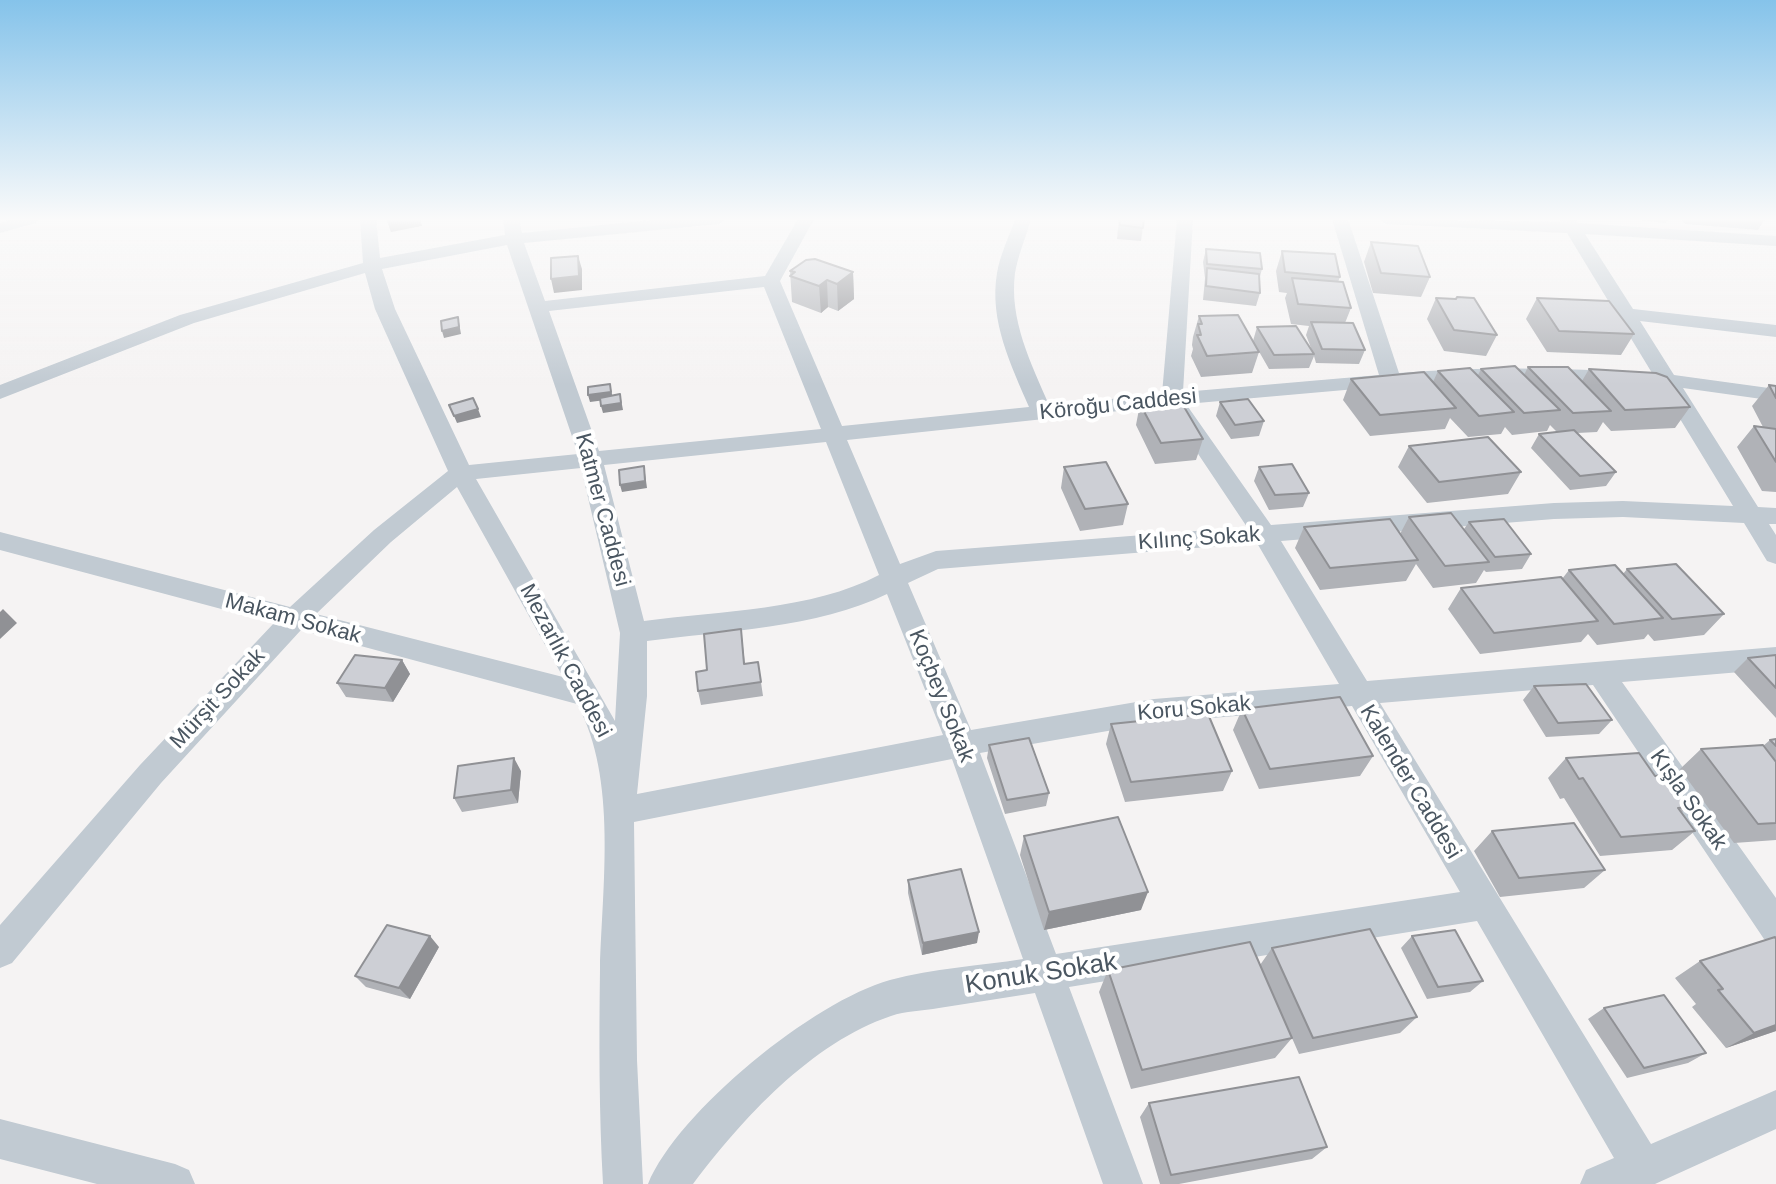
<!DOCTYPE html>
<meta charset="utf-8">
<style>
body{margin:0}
canvas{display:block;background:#f5f3f3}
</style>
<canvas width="1776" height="1184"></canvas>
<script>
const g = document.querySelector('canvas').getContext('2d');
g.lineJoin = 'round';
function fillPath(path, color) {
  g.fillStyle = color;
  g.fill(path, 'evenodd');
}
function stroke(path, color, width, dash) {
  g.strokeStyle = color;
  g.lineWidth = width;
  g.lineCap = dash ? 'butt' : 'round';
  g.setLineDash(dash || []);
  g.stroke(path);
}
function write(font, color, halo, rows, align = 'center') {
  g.font = font + ' Arial,sans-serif';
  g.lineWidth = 8;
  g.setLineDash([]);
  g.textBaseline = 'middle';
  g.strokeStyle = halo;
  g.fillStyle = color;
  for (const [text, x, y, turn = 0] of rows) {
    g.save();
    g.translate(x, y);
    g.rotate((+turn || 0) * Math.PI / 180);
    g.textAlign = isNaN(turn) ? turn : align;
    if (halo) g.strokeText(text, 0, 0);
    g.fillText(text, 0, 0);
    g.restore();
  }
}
fillPath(new Path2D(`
 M12,219H38L36,223L0,233V223Z
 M360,219H376L380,258L505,235L503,219H519L522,233L662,219H727L719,224L524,243L545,301L765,276L798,219H814L780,281L842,426L1029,407C1011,365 989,321 997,273C1000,255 1009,237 1015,219H1031C1026,237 1018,255 1015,273C1009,320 1031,363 1049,405L1162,394L1177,219H1193L1183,392L1379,375L1332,219H1348L1399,373C1484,366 1567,368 1652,373L1567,233L1386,224L1378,219L1561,222L1559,219H1575L1578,223L1776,236V246L1585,234L1633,309L1776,325V337L1640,321L1674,375L1776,389V401L1683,388L1758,507L1776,508V524H1769L1776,535V564L1767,561L1744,523L1623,517L1554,519L1281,541L1367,681L1776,647V669L1622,682L1776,898V943L1764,939L1593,685L1380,703L1651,1144L1776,1090V1129L1655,1184H1580L1586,1170L1614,1158L1477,921L1069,987L1143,1184H1103L1035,993C1003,998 971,1003 939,1008C923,1011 905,1011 891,1016C811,1043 742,1119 693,1184H648C678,1111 814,1001 890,980C933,968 980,966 1023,959L952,759L634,822L637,1060L643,1184H603C599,1112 599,1041 600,969C602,888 618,778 577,704L301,630L161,783L12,963L0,968V925L140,765L274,623L0,550V532L290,607L374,530L448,471L375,309L365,273L194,323L0,399V385L180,315L363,263ZM507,245L578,454L469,465L395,309L382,269ZM764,287L821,429L599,451L549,311ZM1555,379L1660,386L1733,506L1623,501L1554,503L1271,525L1186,404L1458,380ZM1166,406L1247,527L936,551L900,564L847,440ZM826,442L879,575C813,610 719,611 644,621L604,465ZM581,468L620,633L615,721L476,479ZM457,487L563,677L316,614L391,542ZM1257,543L1339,684L1154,699L971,730L908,583L938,569ZM887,594L943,735L637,794L647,696V641C723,631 818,628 887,594ZM1352,706L1460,892L1056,954L980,753L1154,723Z
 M0,1119L175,1164L189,1170L195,1184H97L0,1159Z`), '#c1cad2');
fillPath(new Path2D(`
 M1119,219H1144L1141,241L1117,239Z
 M1633,219H1668L1666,223Z
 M1681,219H1765L1758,230L1685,224Z
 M1371,242L1430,277L1421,297L1373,293L1364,262Z
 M1206,249L1262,269L1259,280L1260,293L1256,306L1203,300L1205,278L1203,262Z
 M1282,251L1340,277L1338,282L1351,308L1345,323L1365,350L1359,364L1316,363L1314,356L1309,368L1269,369L1253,341L1257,327L1311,348L1306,335L1309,326L1291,324L1285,298L1287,293L1279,292L1276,271Z
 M790,271L853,272L854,299L838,311L828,307L821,313L792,302Z
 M1436,298L1497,335L1486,356L1444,351L1427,319Z
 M1537,298L1634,334L1621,355L1547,352L1526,319Z
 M1199,316L1259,352L1252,373L1201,377L1191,356L1193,349L1192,345L1193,337Z
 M1528,367L1582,381L1589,369L1690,407L1675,428L1611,431L1603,422L1597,432L1577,433L1616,472L1606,486L1570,490L1531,448L1539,434L1557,432L1550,425L1547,431L1512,435L1505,427L1501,434L1468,437L1450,418L1445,429L1370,436L1343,400L1351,379L1433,382L1438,371L1478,375L1481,369L1524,375Z
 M1769,385L1776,386V492L1762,491L1737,447L1754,426L1763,427L1752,406Z
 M1220,402L1264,421L1259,436L1231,439L1216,416Z
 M1140,404L1203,439L1196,460L1155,464L1136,425Z
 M1409,446L1521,472L1508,494L1427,503L1398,467Z
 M1064,467L1128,504L1123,525L1080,531L1061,488Z
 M1259,467L1309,493L1303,507L1269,510L1254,481Z
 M1409,517L1464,529L1469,522L1531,554L1522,569L1486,572L1484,570L1476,583L1433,588L1416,564L1406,581L1320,590L1295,548L1304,527L1400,534Z
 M1627,569L1724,614L1704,635L1654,641L1648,634L1644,639L1597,645L1588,634L1581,642L1480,654L1448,609L1461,588L1562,579L1569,570L1623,574Z
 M741,629L745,664L758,662L763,696L701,705L698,691L707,670Z
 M1776,655V718L1734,672L1748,658Z
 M402,660L410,674L393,702L346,697L337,683Z
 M1534,686L1612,720L1599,734L1546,737L1523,700Z
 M1242,709L1373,756L1360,776L1259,789L1233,730Z
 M1111,724L1232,771L1223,791L1125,802L1106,744Z
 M1776,739V840L1734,843L1680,769L1701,749L1763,746L1770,740Z
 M989,745L1049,793L1046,806L1005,814L987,758Z
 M1566,758L1655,776L1688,807L1682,812L1695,831L1672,850L1600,856L1564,798L1560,799L1548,778Z
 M521,771L518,803L462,812L454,798Z
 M1492,831L1605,870L1584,888L1500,897L1474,851Z
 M1024,836L1141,910L1044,930L1020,855Z
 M908,880L977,943L922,955L908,893Z
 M1412,936L1483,981L1470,992L1427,999L1401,948Z
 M439,947L410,999L366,987L355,976Z
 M1272,948L1417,1017L1400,1033L1299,1054L1260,965Z
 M1700,961L1776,1031L1726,1048L1692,1007L1696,1004L1675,978Z
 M1108,970L1292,1038L1275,1058L1131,1089L1099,992Z
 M1604,1008L1706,1053L1688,1063L1627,1078L1588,1019Z
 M1149,1103L1327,1147L1312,1159L1179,1184H1160L1140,1117Z`), '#b0b2b7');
fillPath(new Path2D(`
 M386,219H420L422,226L391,232Z
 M578,256L582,269V290L554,293L551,279Z
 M853,272L854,299L838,311L837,284Z
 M827,280L828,307L821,313L819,286Z
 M458,317L461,334L444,338L442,331Z
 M610,384L613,399L590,402L588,395Z
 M620,394L623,410L603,413L601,406Z
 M478,409L481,417L457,423L454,416Z
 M644,466L647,488L622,492L620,485Z
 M3,609L17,623L0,639V612Z
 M402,660L410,674L393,702L385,688Z
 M514,758L521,771L518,803L511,790Z
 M1148,892L1141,910L1044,930L1049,912Z
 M979,932L977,943L922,955L923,943Z
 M430,936L439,947L410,999L399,988Z
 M1776,1025V1031L1726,1048L1754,1033Z`), '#909195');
const building = new Path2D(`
 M1120,219H1144L1143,228L1120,225Z
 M1371,242L1418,246L1430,277L1381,273Z
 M1206,249L1260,253L1262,269L1207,264Z
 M1282,251L1335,254L1340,277L1285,272Z
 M578,256L579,276L551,279V258Z
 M815,259L853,272L837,284L827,280L819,286L790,276L795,272L790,271L806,260Z
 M1207,268L1259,274L1260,293L1206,286Z
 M1292,278L1343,282L1351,308L1298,304Z
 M1457,297L1474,298L1497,335L1454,330L1436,298L1456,299Z
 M1537,298L1609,301L1634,334L1559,331Z
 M1238,315L1259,352L1207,356L1197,335H1201L1198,324H1202L1199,316Z
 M458,317L459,327L442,331L441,321Z
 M1311,322L1353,323L1365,350L1322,349Z
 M1296,326L1314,354L1274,355L1257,327Z
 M1515,366L1560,410L1524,413L1481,369Z
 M1528,367H1568L1611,411L1573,413Z
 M1470,368L1514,412L1479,416L1438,371Z
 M1589,369L1656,373L1667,377L1690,407L1625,410Z
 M1424,372L1456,408L1380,415L1351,379Z
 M610,384L611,392L588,395V387Z
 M1769,385L1776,386V398Z
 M620,394L621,403L601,406L600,398Z
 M473,398L478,409L454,416L449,405Z
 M1248,399L1264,421L1235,425L1220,402Z
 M1180,400L1203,439L1161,443L1140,404Z
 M1754,426L1776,429V462Z
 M1574,430L1616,472L1580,476L1539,434Z
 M1488,437L1521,472L1439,482L1409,446Z
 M1106,462L1128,504L1085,509L1064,467Z
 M1292,464L1309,493L1275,495L1259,467Z
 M644,466L645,481L620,485L619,470Z
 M1451,513L1489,562L1445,566L1409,517Z
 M1390,519L1418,560L1330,568L1304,527Z
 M1504,519L1531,554L1495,557L1469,522Z
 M1676,564L1724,614L1672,619L1627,569Z
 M1615,565L1663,618L1614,624L1569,570Z
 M1561,577L1598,621L1494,633L1461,588Z
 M741,629L744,664L758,662L761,682L698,691L696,672L707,670L704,634Z
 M355,655L402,660L385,688L337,683Z
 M1776,655V688L1748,658Z
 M1586,684L1612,720L1558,723L1534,686Z
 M1340,697L1373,756L1270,769L1242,709Z
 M1208,714L1232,771L1131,782L1111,724Z
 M1029,738L1049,793L1007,800L989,745Z
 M1776,739V746L1770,740Z
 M1763,745L1776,762V823L1758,824L1701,749Z
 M1639,753L1655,776L1665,775L1688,807L1678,808L1695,831L1621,837L1583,778L1579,779L1566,758Z
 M514,758L511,790L454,798L458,766Z
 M1118,817L1148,892L1049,912L1024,836Z
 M1574,823L1605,870L1519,878L1492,831Z
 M961,869L979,932L923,943L908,880Z
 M387,925L430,936L399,988L355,976Z
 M1370,929L1417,1017L1313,1038L1272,948Z
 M1455,930L1483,981L1438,987L1412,936Z
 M1775,937L1776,939V1025L1754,1033L1718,990L1723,989L1700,961Z
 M1250,942L1292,1038L1142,1070L1108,970Z
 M1664,995L1706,1053L1644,1068L1604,1008Z
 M1299,1077L1327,1147L1171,1175L1149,1103Z`);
fillPath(building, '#cdcfd5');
stroke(building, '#909195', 2);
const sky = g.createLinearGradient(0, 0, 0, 385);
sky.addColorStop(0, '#85c3ea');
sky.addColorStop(0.57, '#fafafa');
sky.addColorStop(1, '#fafafa00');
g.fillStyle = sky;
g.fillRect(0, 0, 1776, 385);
write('22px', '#4a5661', '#fff', [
 ["Köroğu Caddesi",1118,405,-6],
 ["Katmer Caddesi",602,510,75],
 ["Kılınç Sokak",1199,539,-4],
 ["Makam Sokak",293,619,15],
 ["Mezarlık Caddesi",565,661,62],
 ["Koçbey Sokak",941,696,68],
 ["Mürşit Sokak",218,699,-47],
 ["Koru Sokak",1194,709,-5],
 ["Kalender Caddesi",1410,782,59],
 ["Kışla Sokak",1688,800,55]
]);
write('26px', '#4a5661', '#fff', [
 ["Konuk Sokak",1041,974,-9]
]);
</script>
